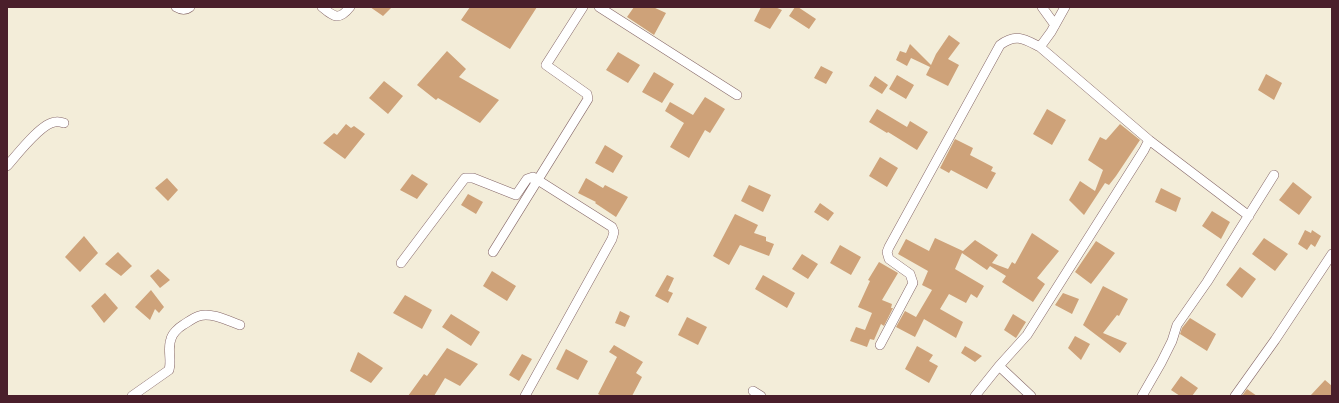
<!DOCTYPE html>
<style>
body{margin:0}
#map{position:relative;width:1339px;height:403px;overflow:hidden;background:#f3edd9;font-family:"Balsamiq Sans",sans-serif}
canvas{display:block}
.frame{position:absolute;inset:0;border:8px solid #4a1f2b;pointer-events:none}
</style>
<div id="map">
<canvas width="1339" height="403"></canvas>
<div class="frame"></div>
</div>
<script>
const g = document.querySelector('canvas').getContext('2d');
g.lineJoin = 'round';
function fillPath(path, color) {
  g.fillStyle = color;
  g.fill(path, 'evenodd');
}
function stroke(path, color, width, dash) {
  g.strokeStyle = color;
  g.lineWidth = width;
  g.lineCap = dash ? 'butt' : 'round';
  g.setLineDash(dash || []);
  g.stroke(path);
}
fillPath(new Path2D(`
 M370,7H392L383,16Z
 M470,7H537L510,49L461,20Z
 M634,7H653L666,13L654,35L627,17Z
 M761,7H775L782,10L770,29L754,21Z
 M795,7H798L816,19L809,29L789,16Z
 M949,35L960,43L948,59L959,65L948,86L926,75L930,67L911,58L907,66L896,60L900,51L906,53L910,44L931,65L936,54Z
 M447,51L466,69L459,77L499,100L480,123L438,98L436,100L417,85Z
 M618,52L640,65L628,83L606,70Z
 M821,66L833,72L826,84L814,78Z
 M654,72L674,84L662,103L642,92Z
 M1266,74L1282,83L1274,100L1258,90Z
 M897,75L914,85L906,99L889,89Z
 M875,76L888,85L882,94L869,86Z
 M384,81L403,96L388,114L369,98Z
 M705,97L725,109L710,133L705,130L689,158L670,147L684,123L665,111L670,102L693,115Z
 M877,109L907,127L910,121L928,132L917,150L888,132L887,133L869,122Z
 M1047,109L1066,120L1052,145L1033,134Z
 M346,124L351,128L354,126L365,134L345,159L323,143L334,133L337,135Z
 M1120,124L1140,140L1116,176L1109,185L1105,183L1084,215L1069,200L1080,181L1095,191L1103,170L1088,160L1100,137L1106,140Z
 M955,139L973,148L970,155L993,167L991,171L996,173L987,189L951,170L949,173L940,168Z
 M605,145L623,156L613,173L595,163Z
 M880,157L898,168L887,187L869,176Z
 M412,174L428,184L417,199L400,190Z
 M167,178L178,190L168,201L155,188Z
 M586,178L603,188L605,185L628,197L616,217L595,203L596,202L578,193Z
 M1293,182L1312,197L1299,215L1279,200Z
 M749,185L771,195L763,212L741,201Z
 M1161,188L1181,198L1176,212L1155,202Z
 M468,194L483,202L476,214L461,205Z
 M820,203L834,213L828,221L814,212Z
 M1212,211L1230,222L1221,239L1202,226Z
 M735,214L758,225L754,233L766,237V241L774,244L769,256L740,245L729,265L713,256Z
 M1305,230L1311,233L1312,230L1321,236L1315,247L1311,244L1307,250L1298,244Z
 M1032,233L1059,251L1037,278L1045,284L1033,302L1002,282L1006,276L990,266L987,270L962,253L955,269L984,286L977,298L971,294L966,303L949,294L940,309L963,322L956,338L924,319L915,337L896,327L905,311L916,317L932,290L922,285L928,271L898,254L906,239L929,251L935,238L963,251L975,240L998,255L992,263L1008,269L1012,262L1015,264Z
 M84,236L98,253L80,272L65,257Z
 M1264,238L1288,254L1275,271L1252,254Z
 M1096,241L1115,253L1091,284L1075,272Z
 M840,245L861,257L851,275L830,263Z
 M118,252L132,266L121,276L105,264Z
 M802,254L818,264L808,279L792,269Z
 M879,262L898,273L882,300L892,304L891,308H893L884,326L881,324L874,340L870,339L867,347L850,341L856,327L865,330L872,313L858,307L870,281L868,280Z
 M1240,267L1256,279L1242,298L1226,285Z
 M158,269L170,280L160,288L150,276Z
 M492,271L516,286L507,301L483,286Z
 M667,275L674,278L668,291L673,293L668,303L655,296Z
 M763,275L795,293L787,308L755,289Z
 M1103,286L1128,299L1119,316L1117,315L1103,333L1127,343L1120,353L1083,325Z
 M151,290L164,307L159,313L155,309L150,320L135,307Z
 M105,293L118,308L104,323L91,306Z
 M1063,293L1079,299L1072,314L1055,305Z
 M405,295L432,310L422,329L393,313Z
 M620,311L630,316L625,327L615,323Z
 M451,314L480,332L471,346L442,327Z
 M1013,314L1026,322L1016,338L1004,330Z
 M687,317L707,327L698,345L678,335Z
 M1190,318L1216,334L1207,351L1180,334L1182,328Z
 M1075,336L1090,344L1081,360L1068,348Z
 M614,345L643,362L636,373L642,377L632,396H602L598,394L617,357L609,352Z
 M917,346L933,355L929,361L938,366L929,383L905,369Z
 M965,346L982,356L975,362L961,353Z
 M447,348L478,364L460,386L445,378L434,396H408L424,374L427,376Z
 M566,349L588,361L578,380L556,369Z
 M358,352L383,368L371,383L350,371Z
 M522,354L532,359L519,381L509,375Z
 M1181,376L1198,388L1192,396H1180L1171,390Z
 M1325,380L1332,386V396H1310Z
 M1247,389L1257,396H1242Z`), '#cea279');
const street = new Path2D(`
 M176,7C181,10 185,11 190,7
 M322,7C334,17 339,21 350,7
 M599,7L737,95
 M1042,7L1055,25
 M1149,140L1249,216
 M7,166C16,156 41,123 55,122C58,121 61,122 64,123
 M493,252L588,99L587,94L546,65L583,7
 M401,263L465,178H473L516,195L527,179L533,177L612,227L614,232L612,239L525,396
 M880,345L913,283L910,274L889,259L887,252L889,247L1000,45C1016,33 1024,39 1040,47
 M999,366L1031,396
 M753,391L761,396
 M132,396L169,370C172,360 167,349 171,339C172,334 178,328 183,325C188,322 193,318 199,316C211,312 229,321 240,325
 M975,396L999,366L1027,335L1144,150L1149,140L1040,47L1051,32L1065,7
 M1142,396L1161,363L1172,341L1177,325L1207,282L1274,175
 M1235,396L1275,340L1332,254`);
stroke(street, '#856768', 10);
stroke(street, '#fff', 9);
</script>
